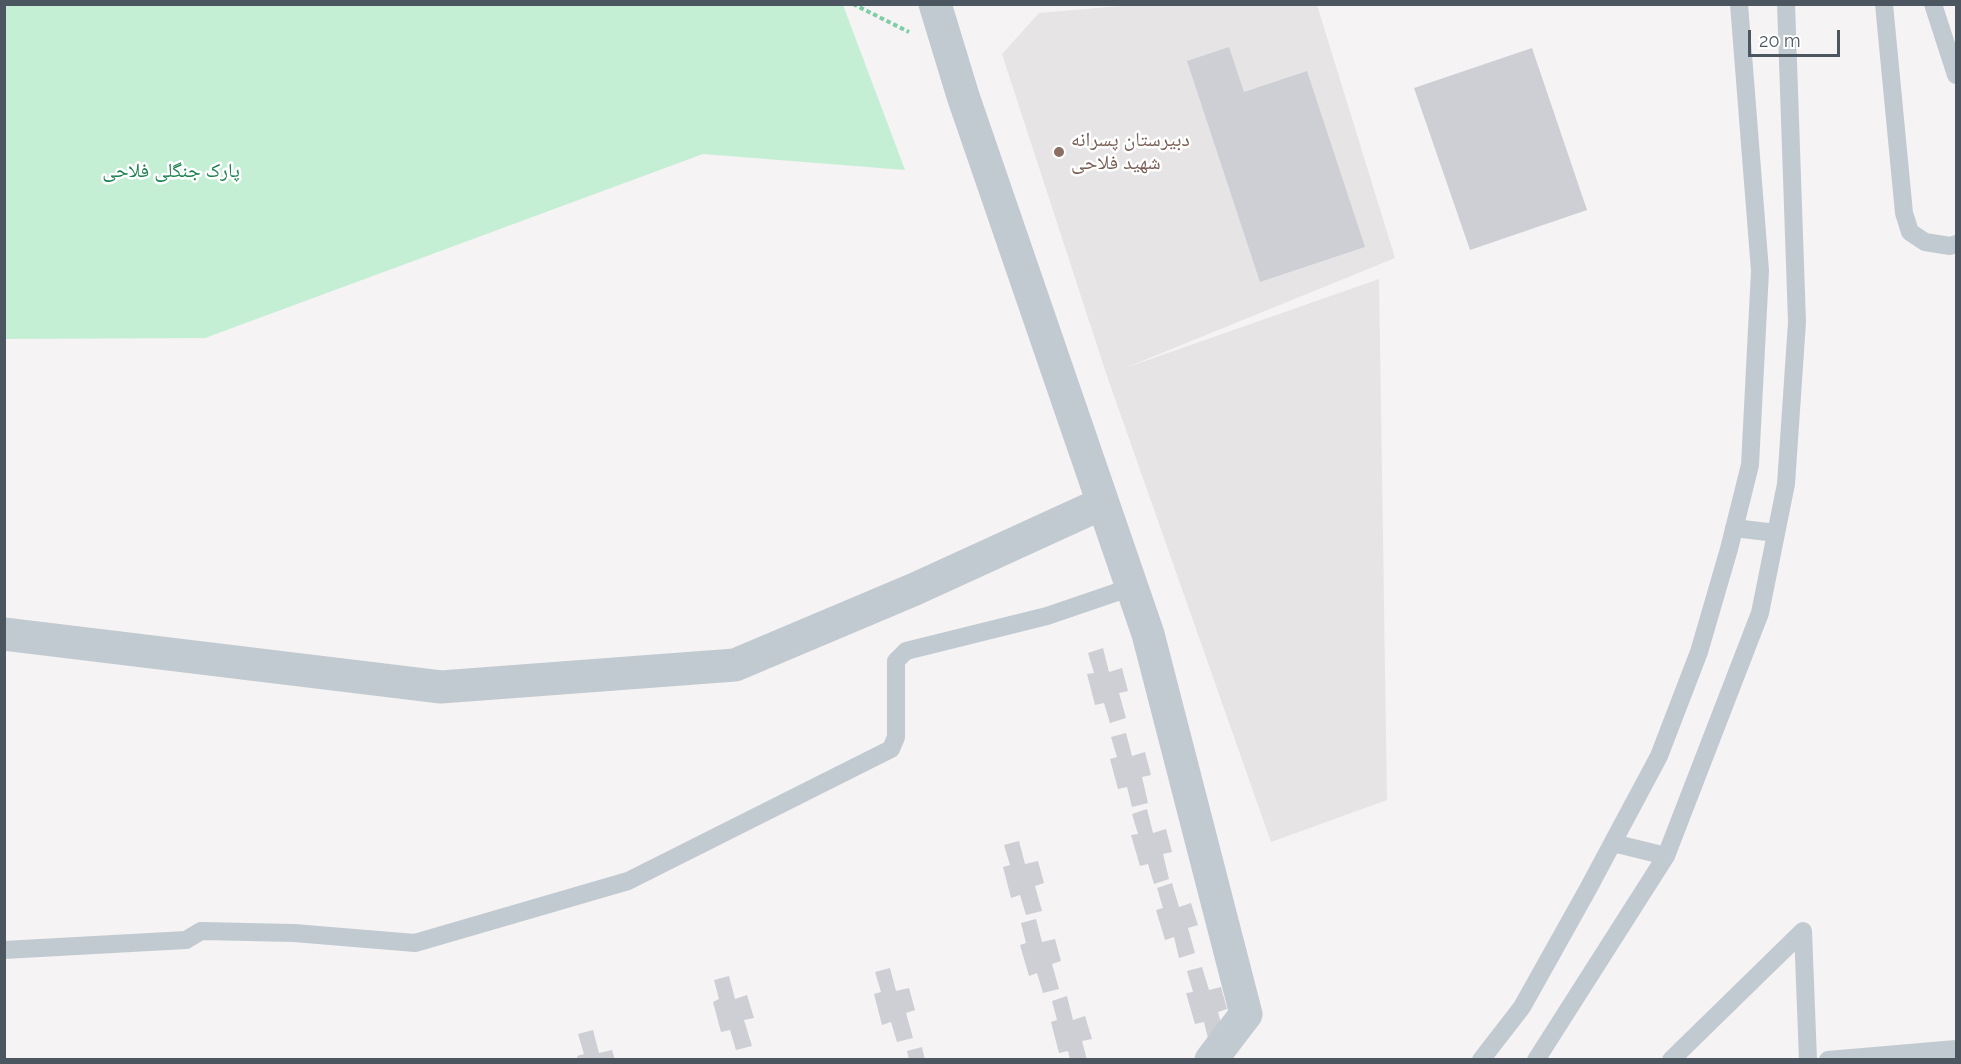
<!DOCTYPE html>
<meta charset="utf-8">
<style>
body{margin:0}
#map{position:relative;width:1961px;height:1064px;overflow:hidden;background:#f5f3f3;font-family:Raleway,sans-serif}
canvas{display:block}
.frame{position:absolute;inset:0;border:6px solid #4b5660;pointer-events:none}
.scale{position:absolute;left:1748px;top:30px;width:92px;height:27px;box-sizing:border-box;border:3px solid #4b5660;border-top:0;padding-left:8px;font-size:18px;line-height:21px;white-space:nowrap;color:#4b5660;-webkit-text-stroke:4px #fff;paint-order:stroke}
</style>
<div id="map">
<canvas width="1961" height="1064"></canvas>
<div class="frame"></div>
<div class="scale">20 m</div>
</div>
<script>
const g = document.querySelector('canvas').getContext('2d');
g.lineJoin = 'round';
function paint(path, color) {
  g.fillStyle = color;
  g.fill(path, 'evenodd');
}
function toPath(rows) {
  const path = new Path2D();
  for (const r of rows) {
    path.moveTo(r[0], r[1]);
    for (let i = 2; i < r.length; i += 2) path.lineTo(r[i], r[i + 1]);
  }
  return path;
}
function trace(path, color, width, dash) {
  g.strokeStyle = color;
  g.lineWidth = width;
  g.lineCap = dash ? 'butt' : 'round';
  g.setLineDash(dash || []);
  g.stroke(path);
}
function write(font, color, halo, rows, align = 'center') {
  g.font = font + ' Raleway,"Noto Naskh Arabic",sans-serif';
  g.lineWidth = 5;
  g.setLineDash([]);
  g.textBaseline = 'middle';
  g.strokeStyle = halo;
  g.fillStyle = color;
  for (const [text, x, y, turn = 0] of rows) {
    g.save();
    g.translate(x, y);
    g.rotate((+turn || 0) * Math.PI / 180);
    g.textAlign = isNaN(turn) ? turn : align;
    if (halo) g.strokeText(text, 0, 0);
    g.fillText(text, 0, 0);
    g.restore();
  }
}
const education = toPath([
 [1143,4,1317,5,1395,258,1125,368,1379,279,1387,800,1271,842,1107,376,1002,54,1039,13]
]);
const green = toPath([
 [4,5,843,5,905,170,703,154,205,338,5,339]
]);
const building = toPath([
 [1229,47,1244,92,1307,71,1365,247,1260,282,1187,61],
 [1532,48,1587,210,1470,250,1414,88],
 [1103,648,1109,672,1122,668,1128,691,1119,693,1126,718,1110,723,1104,703,1095,705,1087,674,1094,673,1088,653],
 [1126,733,1132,756,1145,752,1151,775,1142,777,1148,803,1132,807,1127,787,1118,789,1110,759,1117,757,1111,737],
 [1147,809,1153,833,1166,829,1172,852,1163,854,1169,879,1154,884,1148,864,1140,866,1131,835,1138,834,1132,814],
 [1019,841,1025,864,1038,861,1044,883,1035,886,1042,911,1026,915,1020,895,1011,898,1003,867,1010,865,1004,845],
 [1172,883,1179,907,1191,903,1198,925,1188,928,1195,953,1179,958,1174,937,1165,940,1156,910,1163,908,1157,888],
 [1036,919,1042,942,1055,939,1061,961,1052,964,1059,989,1043,993,1037,973,1029,976,1020,945,1026,943,1021,923],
 [1202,967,1209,990,1221,987,1227,1009,1218,1012,1225,1037,1209,1042,1204,1022,1195,1024,1186,993,1193,992,1187,971],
 [890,968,896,991,909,988,915,1010,906,1013,913,1038,897,1042,891,1022,882,1025,874,994,881,992,875,972],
 [729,976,735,999,747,995,754,1018,744,1020,752,1046,736,1050,730,1030,721,1032,713,1002,719,999,714,980],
 [1067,996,1073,1020,1085,1016,1092,1039,1082,1041,1087,1060,1070,1060,1068,1051,1059,1053,1051,1022,1057,1020,1052,1001],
 [593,1030,599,1053,612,1050,615,1060,578,1060,577,1056,584,1054,578,1034],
 [922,1047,925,1060,909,1060,907,1051]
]);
const path = toPath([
 [853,4,909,32]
]);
const service = toPath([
 [1884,4,1904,213,1910,232,1925,242,1950,246,1956,244],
 [1933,4,1956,75],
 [1734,528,1776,533],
 [1613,843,1666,856],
 [4,950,186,940,201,931,294,933,415,943,628,881,891,749,896,737,896,661,906,651,1047,616,1132,587],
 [1481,1060,1522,1007,1588,889,1659,756,1699,652,1729,549,1750,465,1760,271,1739,4],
 [1536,1060,1666,856,1760,613,1786,484,1797,322,1786,4],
 [1671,1060,1803,931,1808,1060],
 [1828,1060,1956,1049]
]);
const minor = toPath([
 [935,4,963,96,1148,634,1246,1014,1211,1060],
 [4,634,441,687,735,665,915,589,1103,503]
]);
const markers = [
 [1059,152,6,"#8d6e63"]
];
const educationNames = [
 ["دبیرستان پسرانه",1071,140],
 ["شهید فلاحی",1071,163]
];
const parkNames = [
 ["پارک جنگلی فلاحی",171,171]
];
paint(education, '#e6e4e5');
paint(green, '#c5efd5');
paint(building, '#cdcfd5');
trace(path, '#7dcda6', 4, [4.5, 3]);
trace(service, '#c2cad1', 18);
trace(minor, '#c2cad1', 33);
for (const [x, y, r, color] of markers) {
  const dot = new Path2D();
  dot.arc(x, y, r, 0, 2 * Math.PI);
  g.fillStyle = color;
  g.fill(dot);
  trace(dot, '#fff', 2);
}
write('20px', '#785e54', '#fff', educationNames, 'left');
write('20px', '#1b824f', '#fff', parkNames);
</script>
